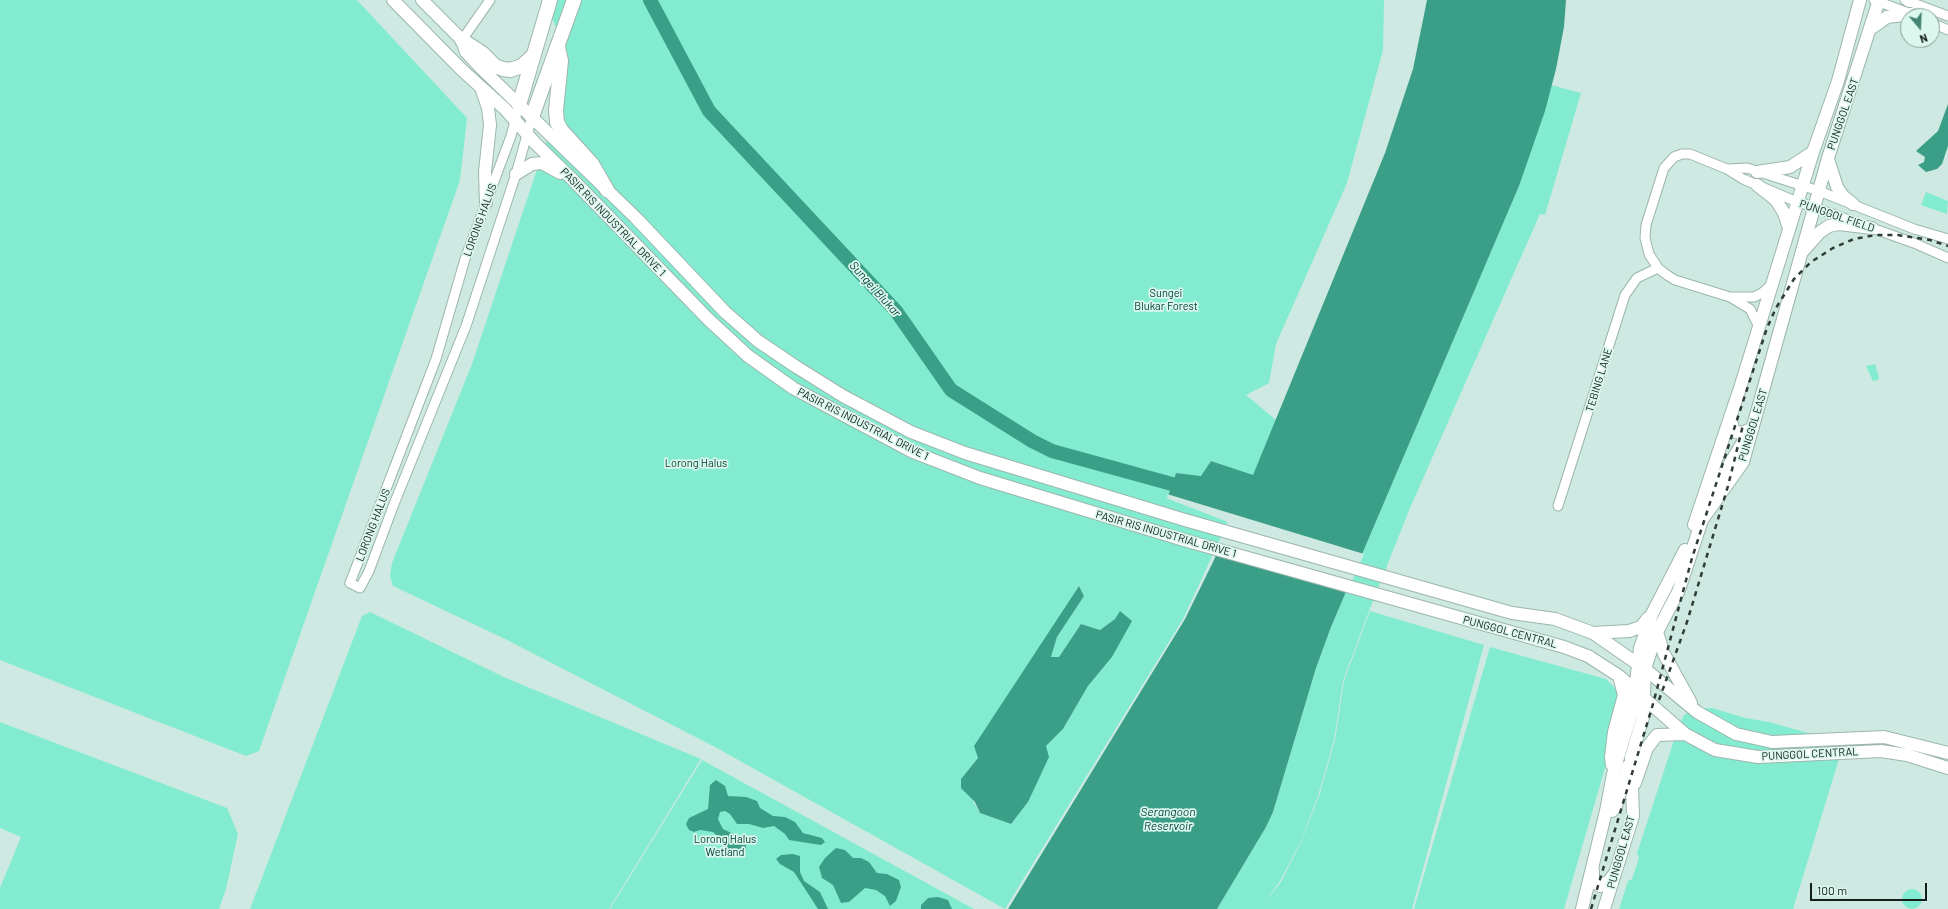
<!DOCTYPE html>
<style>
body{margin:0}
#map{position:relative;width:1948px;height:909px;overflow:hidden;background:#cee9e1;font-family:Barlow,sans-serif}
canvas{display:block}
.north{position:absolute;left:1900px;top:8px;width:40px;height:40px;box-sizing:border-box;background:#dbf7ee;border:1px solid #8ba09a;border-radius:50%;rotate:161deg;font-size:11px;font-weight:700;line-height:16px;text-align:center;color:#141e1b}
.north::after{content:'';display:block;margin:auto;width:14px;height:18px;background:#438473;clip-path:polygon(50% 0,100% 100%,50% 72%,0 100%)}
.scale{position:absolute;left:1810px;top:883px;width:117px;height:18px;box-sizing:border-box;border:2px solid #141e1b;border-top:0;padding-left:5px;font-size:12px;line-height:14px;white-space:nowrap;color:#141e1b;-webkit-text-stroke:3px #dbf7ee;paint-order:stroke}
</style>
<div id="map">
<canvas width="1948" height="909"></canvas>
<div class="north">N</div>
<div class="scale">100 m</div>
</div>
<script>
const g = document.querySelector('canvas').getContext('2d');
g.lineJoin = 'round';
function paint(path, color) {
  g.fillStyle = color;
  g.fill(path, 'evenodd');
}
function toPath(rows) {
  const path = new Path2D();
  for (const r of rows) {
    if (r.length === 3) {
      path.moveTo(r[0] + r[2], r[1]);
      path.arc(r[0], r[1], r[2], 0, 2 * Math.PI);
      continue;
    }
    path.moveTo(r[0], r[1]);
    for (let i = 2; i < r.length; i += 2) path.lineTo(r[i], r[i + 1]);
  }
  return path;
}
function trace(path, color, width, dash) {
  g.strokeStyle = color;
  g.lineWidth = width;
  g.lineCap = dash ? 'butt' : 'round';
  g.setLineDash(dash || []);
  g.stroke(path);
}
function write(font, color, halo, rows, align = 'center') {
  g.font = font + ' Barlow,sans-serif';
  g.lineWidth = 3.5;
  g.setLineDash([]);
  g.textBaseline = 'middle';
  g.strokeStyle = halo;
  g.fillStyle = color;
  for (const [text, x, y, turn = 0] of rows) {
    g.save();
    g.translate(x, y);
    g.rotate((+turn || 0) * Math.PI / 180);
    g.textAlign = isNaN(turn) ? turn : align;
    if (halo) g.strokeText(text, 0, 0);
    g.fillText(text, 0, 0);
    g.restore();
  }
}
const green = toPath([
 [0,0,357,0,467,118,460,180,259,751,246,756,0,660],
 [545,0,1384,0,1383,50,1347,183,1276,344,1269,383,1246,395,1276,420,1253,476,1212,461,1201,476,1176,473,1168,496,1166,498,1228,522,1183,619,1005,909,715,747,505,639,393,586,390,576,392,563,472,364,561,98,567,55],
 [1079,586,1084,596,1057,637,1051,657,1059,657,1081,624,1100,630,1115,619,1112,657,1088,686,1063,729,1046,746,1028,802,1011,824,980,813,961,779,978,758],
 [1551,85,1581,93,1545,215,1540,214,1410,508,1369,611,1343,681,1334,740,1318,796,1302,839,1280,881,1265,902,1281,882,1302,840,1319,796,1335,740,1344,681,1370,611,1484,645,1412,909,1217,909,1266,827,1273,812,1316,668,1331,627,1519,186],
 [1926,192,1948,201,1947,214,1921,205],
 [1875,364,1879,377,1878,380,1873,381,1866,366],
 [370,612,506,678,701,759,609,909,250,909,362,616],
 [1490,647,1606,679,1619,692,1623,706,1564,909,1414,909],
 [1697,708,1712,708,1745,718,1769,722,1844,743,1793,909,1619,909,1628,881,1632,879,1639,858,1637,853,1678,728,1684,715],
 [0,722,227,808,238,834,226,889,219,909,0,909,0,888,21,837,0,828],
 [702,760,974,909,610,909],
 [1912,899,10]
]);
const water = toPath([
 [1427,0,1566,0,1564,27,1556,69,1545,111,1519,186,1331,627,1316,668,1273,812,1266,827,1217,909,1008,909,1185,619,1213,562,1231,521,1168,496,1176,473,1201,476,1211,461,1253,475,1385,153,1413,69],
 [1948,104,1948,146,1942,164,1937,169,1926,172,1918,165,1924,162,1925,157,1916,151,1938,131],
 [1079,586,1084,596,1057,637,1051,657,1059,657,1081,624,1100,630,1115,619,1120,611,1132,621,1112,657,1088,686,1063,729,1046,746,1049,757,1028,802,1011,824,980,813,975,802,961,788,961,779,978,758,974,746],
 [716,780,725,786,728,796,746,797,757,801,760,808,773,816,785,817,795,822,803,833,822,838,825,842,821,845,789,840,785,834,774,826,763,828,749,824,737,824,730,814,725,811,720,812,718,819,723,829,740,837,745,841,746,848,742,855,733,856,727,851,721,839,713,832,700,830,694,832,689,830,686,824,689,818,708,809,710,785],
 [836,848,845,850,853,858,861,858,869,862,877,873,887,874,899,880,901,887,896,901,890,906,885,896,876,890,865,888,849,902,841,903,833,885,822,878,819,867,825,858],
 [793,854,800,856,800,872,804,881,820,892,828,909,818,909,794,872,780,864,776,859,781,855],
 [938,897,948,900,952,909,921,909,921,905,928,898]
]);
const pier = toPath([
 [1167,494,1364,554,1348,590,1215,552,1228,522,1168,497]
]);
const river = toPath([
 [650,0,709,111,896,311,951,390,1032,441,1052,451,1172,484]
]);
const minor = toPath([
 [1874,0,1911,14],
 [1905,0,1948,16],
 [1932,23,1948,30],
 [462,40,490,0],
 [519,105,511,136,465,259,436,359,350,583,360,588,369,571,394,504,466,326,516,174,532,117],
 [1728,169,1747,168,1819,191,1914,229,1948,239],
 [1732,297,1754,297,1762,293,1772,284],
 [1759,327,1750,309,1730,297,1675,280,1667,275,1658,268,1649,254,1645,238,1646,225,1664,168,1674,157,1682,154,1690,154,1727,169,1743,179,1790,199,1914,243,1948,258],
 [1558,506,1625,295,1637,278,1658,268]
]);
const major = toPath([
 [393,0,462,70,505,109,535,143,570,177,709,320,748,356,793,388,913,452,980,478,1184,540,1564,647,1588,656,1619,676,1685,734,1715,750,1758,757,1881,751,1907,755,1948,768],
 [422,0,462,40,466,52,480,67,636,218,725,312,758,341,795,366,843,396,911,432,965,453,1185,520,1512,613,1555,619,1593,633,1645,669,1697,712,1736,734,1772,742,1884,737,1948,753],
 [1908,0,1909,1],
 [1870,29,1887,17,1912,14],
 [482,90,488,108,490,125,485,172,486,203],
 [1828,159,1837,187,1843,196,1853,204],
 [1757,172,1790,167,1813,152],
 [516,174,532,164,542,163,560,173],
 [1757,185,1776,200,1784,213,1789,228],
 [1803,251,1820,232,1829,226,1839,224,1872,228],
 [1730,417,1733,429,1736,432,1741,433,1751,429],
 [1709,498,1746,437],
 [1694,525,1740,388,1813,152,1838,81,1860,0],
 [1657,632,1664,654,1691,703],
 [1593,633,1629,631,1641,627,1648,618],
 [1612,765,1611,757,1614,732,1624,695,1619,676],
 [1635,783,1647,748,1657,735,1685,734],
 [1606,811,1612,811,1616,806,1628,766],
 [1593,870,1593,881,1600,886,1609,881,1615,873],
 [1582,909,1606,811,1613,774,1633,708,1640,648,1652,614,1685,550],
 [1604,909,1633,816,1631,758,1643,717,1645,669,1657,632,1679,590,1702,520,1743,462,1828,158,1879,0]
]);
const highway = toPath([
 [462,40,482,53,495,66,503,69,510,70,522,66,534,55],
 [558,47,561,61,556,110,557,122,561,130,592,164,607,190],
 [519,105,550,0],
 [532,117,574,0]
]);
const rail = toPath([
 [1659,700,1687,622,1728,486,1743,425],
 [1591,909,1653,704,1692,558,1767,328,1776,308,1794,279,1811,262,1833,248,1854,239,1876,235,1898,235,1930,240,1948,246]
]);
const streetNames = [
 ["PUNGGOL EAST",1843,114,-71],
 ["PUNGGOL FIELD",1837,216,19],
 ["LORONG HALUS",480,220,-70],
 ["PASIR RIS INDUSTRIAL DRIVE 1",613,222,46],
 ["TEBING LANE",1599,380,-73],
 ["PASIR RIS INDUSTRIAL DRIVE 1",863,424,27],
 ["PUNGGOL EAST",1753,425,-73],
 ["LORONG HALUS",373,525,-69],
 ["PASIR RIS INDUSTRIAL DRIVE 1",1166,534,16],
 ["PUNGGOL CENTRAL",1510,632,15],
 ["PUNGGOL CENTRAL",1810,754,-3],
 ["PUNGGOL EAST",1621,852,-74]
];
const parkNames = [
 ["Sungei",1166,293],
 ["Blukar Forest",1166,306],
 ["Lorong Halus",696,463],
 ["Lorong Halus",725,839],
 ["Wetland",725,852]
];
const waterNames = [
 ["Sungei Blukar",875,289,48],
 ["Serangoon",1168,812],
 ["Reservoir",1168,826]
];
paint(green, '#83ecd0');
paint(water, '#3b9f88');
paint(pier, '#cee9e1');
trace(river, '#3b9f88', 14);
trace(minor, '#9cb6ae', 11);
trace(major, '#9cb6ae', 14);
trace(highway, '#9cb6ae', 16);
trace(minor, '#fff', 9);
trace(major, '#fff', 12);
trace(highway, '#fff', 14);
trace(rail, '#2f3c38', 2.5, [5, 5]);
write('11px', '#141e1b', '#dbf7ee', streetNames);
write('11px', '#034034', '#dbf7ee', parkNames);
write('italic 12px', '#074437', '#dbf7ee', waterNames);
</script>
